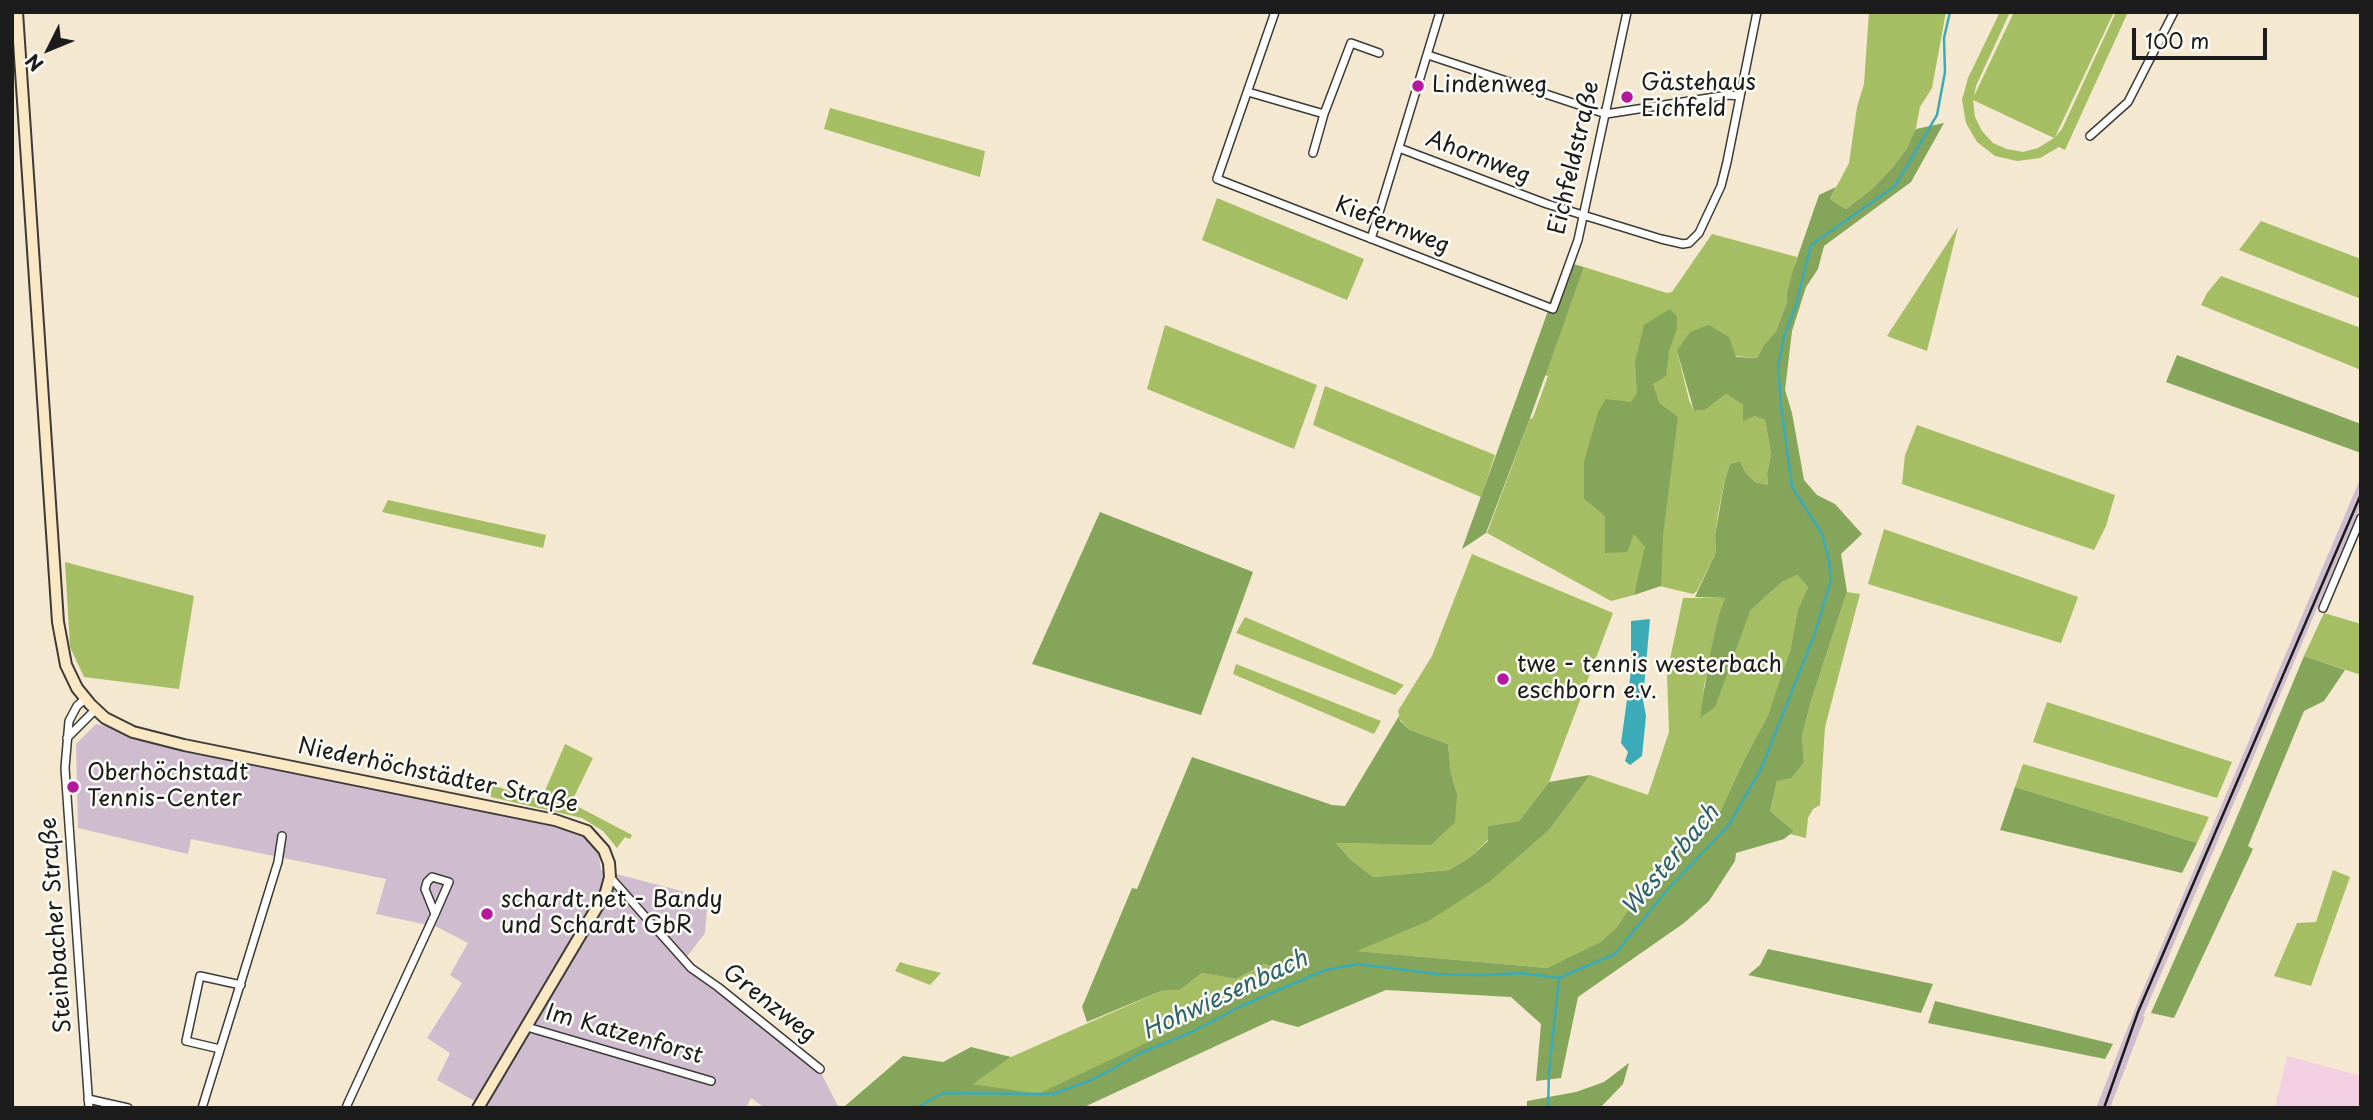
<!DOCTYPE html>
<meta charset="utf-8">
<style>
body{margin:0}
#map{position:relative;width:2373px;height:1120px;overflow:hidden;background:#f4e8d0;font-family:"Playpen Sans",sans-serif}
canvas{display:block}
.frame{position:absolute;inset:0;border:14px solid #1c1c1c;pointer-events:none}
.north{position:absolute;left:14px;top:14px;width:70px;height:70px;-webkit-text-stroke:5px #fdfcf7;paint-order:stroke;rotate:227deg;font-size:19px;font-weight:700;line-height:28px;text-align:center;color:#1c1c1c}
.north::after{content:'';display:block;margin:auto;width:24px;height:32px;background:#1c1c1c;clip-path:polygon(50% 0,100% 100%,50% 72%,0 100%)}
.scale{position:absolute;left:2132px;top:28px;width:135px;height:32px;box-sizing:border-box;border:4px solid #1c1c1c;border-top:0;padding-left:9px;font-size:21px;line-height:24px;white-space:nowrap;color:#1c1c1c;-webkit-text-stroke:5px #fdfcf7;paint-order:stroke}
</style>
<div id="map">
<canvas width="2373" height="1120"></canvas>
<div class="frame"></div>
<div class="north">N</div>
<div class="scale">100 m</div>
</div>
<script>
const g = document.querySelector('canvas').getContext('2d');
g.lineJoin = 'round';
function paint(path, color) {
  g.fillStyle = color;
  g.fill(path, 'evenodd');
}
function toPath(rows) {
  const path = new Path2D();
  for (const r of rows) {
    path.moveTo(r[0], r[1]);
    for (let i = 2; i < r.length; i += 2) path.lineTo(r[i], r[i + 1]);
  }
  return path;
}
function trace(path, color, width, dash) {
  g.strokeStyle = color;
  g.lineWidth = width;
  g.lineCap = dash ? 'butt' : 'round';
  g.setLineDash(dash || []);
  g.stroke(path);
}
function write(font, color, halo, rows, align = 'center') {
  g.font = font + ' "Playpen Sans",sans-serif';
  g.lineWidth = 5;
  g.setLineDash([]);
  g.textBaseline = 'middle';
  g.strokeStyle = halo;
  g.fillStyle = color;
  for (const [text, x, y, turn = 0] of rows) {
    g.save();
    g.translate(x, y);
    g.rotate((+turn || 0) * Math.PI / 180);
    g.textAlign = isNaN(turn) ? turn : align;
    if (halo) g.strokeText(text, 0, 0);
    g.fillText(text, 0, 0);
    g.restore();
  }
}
const built = toPath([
 [2287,1056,2361,1076,2361,1108,2275,1108]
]);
const industrial = toPath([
 [2361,477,2361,505,2143,1016,2145,1017,2110,1108,2096,1108,2139,999],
 [96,724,581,832,598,849,601,870,708,898,705,933,686,958,815,1061,839,1108,765,1108,751,1098,746,1108,487,1108,437,1080,450,1053,427,1038,462,983,450,975,468,943,437,927,376,914,386,879,191,839,188,854,78,828,76,744]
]);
const green = toPath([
 [1869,12,1946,12,1932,88,1920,107,1915,133,1907,148,1893,167,1872,189,1846,209,1830,199,1849,163,1857,107,1864,84],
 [2000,12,2010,12,1976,86,1974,96,2014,12,2114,12,2055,137,2062,129,2116,12,2128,12,2065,150,2059,147,2040,158,2017,161,1995,156,1977,142,1966,123,1962,100,1968,78],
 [1973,100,2054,138,2038,148,2023,152,2007,149,1993,143,1982,131,1975,117],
 [830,108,985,151,980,177,824,129],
 [1217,198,1364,259,1347,300,1202,240],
 [2261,221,2361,259,2361,299,2239,250],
 [1958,227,1927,351,1887,336],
 [1712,234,1797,257,1787,292,1787,302,1776,331,1763,346,1757,358,1677,351,1689,400,1694,411,1705,410,1726,394,1743,405,1754,416,1765,420,1771,454,1767,474,1768,485,1755,482,1746,473,1740,461,1730,464,1725,479,1718,514,1715,535,1716,552,1697,591,1693,594,1638,581,1634,595,1611,601,1487,533,1530,418,1532,419,1535,412,1548,376,1544,375,1584,267,1667,293,1672,292],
 [2221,276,2361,328,2361,370,2201,305,2207,293],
 [1165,325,1317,385,1294,449,1147,389],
 [1325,386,1495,455,1481,497,1313,425],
 [1917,425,2115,495,2106,526,2094,550,1902,484,1905,455],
 [388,500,546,535,543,548,382,512],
 [1884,529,2078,597,2061,643,1868,584],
 [1472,554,1613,613,1549,782,1519,821,1488,826,1488,840,1469,858,1449,870,1373,877,1350,859,1336,843,1399,844,1457,794,1451,773,1448,744,1410,730,1400,720,1398,711,1432,656],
 [65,562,194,596,179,689,84,677,70,647],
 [1797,575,1808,587,1798,609,1790,651,1781,680,1768,715,1744,760,1721,810,1701,822,1647,882,1616,928,1601,943,1547,968,1356,951,1427,922,1520,854,1550,829,1590,775,1648,795,1669,732,1667,673,1683,598,1725,598,1719,614,1703,691,1750,611,1782,582],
 [1847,592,1860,594,1825,727,1820,805,1813,809,1808,818,1806,838,1790,834,1794,831,1770,811,1777,781,1804,762,1802,736,1811,701],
 [2324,613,2361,624,2361,675,2304,656],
 [1245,617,1404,685,1395,695,1236,633],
 [1236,664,1381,721,1374,734,1233,674],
 [2047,702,2232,762,2217,798,2033,742],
 [565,744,593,758,571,803,632,835,630,839,625,837,617,848,603,831,582,818,491,797,491,785,541,800],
 [2023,764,2209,817,2197,843,2015,787],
 [2333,870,2350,877,2311,986,2274,976,2297,923,2316,922],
 [900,962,906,964,941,973,930,985,895,971],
 [1264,964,1288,968,1173,1030,1038,1095,972,1084,1011,1057,1161,991,1180,990,1202,973,1236,979]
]);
const forest = toPath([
 [1944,123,1911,182,1824,246,1818,269,1806,287,1792,331,1785,390,1792,413,1804,480,1817,495,1835,504,1862,534,1841,554,1847,592,1811,701,1802,736,1804,762,1791,778,1777,781,1770,811,1794,831,1784,839,1736,853,1735,861,1709,901,1684,923,1578,997,1561,1078,1536,1081,1541,1024,1511,997,1386,990,1298,1027,1272,1020,1082,1108,846,1108,845,1106,903,1056,943,1062,971,1047,1011,1057,973,1084,1038,1094,1173,1030,1287,969,1264,964,1236,979,1202,973,1180,990,1161,991,1087,1022,1082,1007,1132,888,1137,889,1192,757,1332,805,1345,806,1399,716,1400,721,1410,730,1448,744,1451,773,1457,794,1455,822,1431,845,1336,843,1350,859,1373,877,1449,870,1469,858,1488,841,1488,826,1519,821,1549,782,1590,775,1550,829,1489,882,1427,922,1357,951,1547,968,1601,942,1616,928,1647,882,1701,822,1721,810,1744,760,1768,715,1790,651,1798,609,1808,587,1797,575,1782,582,1750,611,1715,707,1700,718,1709,659,1719,614,1725,598,1695,597,1716,552,1715,535,1725,479,1730,464,1740,461,1746,473,1755,482,1768,485,1767,474,1771,454,1765,420,1754,416,1743,421,1743,405,1726,394,1705,410,1694,411,1677,351,1690,332,1709,325,1729,337,1736,357,1757,358,1763,346,1776,331,1787,302,1787,292,1793,270,1819,195,1836,187,1830,199,1846,209,1872,189,1893,167,1907,148,1916,129],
 [1566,262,1584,267,1530,418,1486,533,1462,549,1548,311,1549,303],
 [1670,309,1677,317,1677,328,1669,351,1666,376,1653,384,1659,403,1678,417,1663,535,1661,586,1634,595,1645,547,1634,534,1627,552,1605,553,1605,516,1584,499,1584,462,1598,412,1606,399,1631,402,1637,393,1635,362,1644,325],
 [2177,355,2361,424,2361,453,2166,382],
 [1100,512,1253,572,1201,715,1032,664],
 [2304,656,2345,670,2324,701,2304,711,2248,846,2253,849,2174,1018,2151,1013,2229,836],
 [2015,787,2197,843,2182,873,2000,830],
 [1768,949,1933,984,1921,1013,1748,975,1760,965],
 [1935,1001,2113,1044,2105,1059,1928,1023],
 [1629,1063,1623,1084,1600,1108,1527,1108,1527,1101,1576,1092,1604,1082]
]);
const water = toPath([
 [1650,619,1643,700,1646,716,1642,756,1630,765,1625,761,1628,752,1621,743,1631,671,1631,621]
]);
const stream = toPath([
 [916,1108,943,1093,1053,1094,1094,1079,1141,1053,1194,1031,1239,1007,1325,970,1358,964,1438,974,1483,975,1521,973,1559,978],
 [1548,1108,1549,1072,1559,978,1615,954,1668,889,1728,826,1761,769,1815,633,1831,580,1829,561,1822,534,1792,487,1781,406,1778,367,1784,336,1796,305,1811,245,1895,186,1937,115,1945,72,1944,38,1950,12]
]);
const street = toPath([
 [1275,12,1217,179,1553,309,1578,240,1627,12],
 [1428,55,1606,114,1728,95,1740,96],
 [1248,92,1324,114],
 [2090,136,2128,102,2174,12],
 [1399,148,1547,204,1661,239,1683,244,1689,243,1699,233,1721,186,1727,162,1757,12],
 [1313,153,1324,114,1351,43,1379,53],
 [1371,239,1440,12],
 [2323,608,2361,518],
 [85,699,77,706,69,721,65,768,89,1108],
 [67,738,95,710],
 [610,877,691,968,718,987,820,1069],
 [527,1027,711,1081],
 [220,1049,186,1041,200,976,241,985],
 [88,1099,128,1108],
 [202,1108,278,862,282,836],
 [346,1108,348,1103,435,914,449,882,432,877,427,882,425,889,435,914]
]);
const secondary = toPath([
 [17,12,58,622,66,665,77,688,90,704,105,718,133,732,184,745,555,820,587,831,604,850,609,863,610,877,606,892,478,1108]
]);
const rail = toPath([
 [2104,1108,2138,1012,2361,494]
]);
const markers = [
 [1418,86,7,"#b5179e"],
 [1627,97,7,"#b5179e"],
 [1503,679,7,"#b5179e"],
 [73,787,7,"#b5179e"],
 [487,914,7,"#b5179e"]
];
const poiNames = [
 ["Gästehaus",1641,84],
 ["Eichfeld",1641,110],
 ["Lindenweg",1432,86],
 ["twe - tennis westerbach",1517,666],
 ["eschborn e.v.",1517,692],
 ["Oberhöchstadt",87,774],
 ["Tennis-Center",87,800],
 ["schardt.net - Bandy",501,901],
 ["und Schardt GbR",501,927]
];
const streetNames = [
 ["Ahornweg",1478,158,21],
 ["Eichfeldstraße",1575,158,-77],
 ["Kiefernweg",1392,226,21],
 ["Niederhöchstädter Straße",438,776,12],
 ["Steinbacher Straße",57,925,-94],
 ["Grenzweg",769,1004,38],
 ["Im Katzenforst",624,1035,16]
];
const waterNames = [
 ["Westerbach",1671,861,-50],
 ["Hohwiesenbach",1225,996,-25]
];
paint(built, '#f2cfe1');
paint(industrial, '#cfbdcf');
paint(green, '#a5be64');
paint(forest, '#84a55a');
paint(water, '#3babb8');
trace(stream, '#3babb8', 2.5);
trace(street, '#3c3b37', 10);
trace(secondary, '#3c3b37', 14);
trace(street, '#fff', 7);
trace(secondary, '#fae7c3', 10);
trace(rail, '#1c1c1c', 2.5);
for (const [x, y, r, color] of markers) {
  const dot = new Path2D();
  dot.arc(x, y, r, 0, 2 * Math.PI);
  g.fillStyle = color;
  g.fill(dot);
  trace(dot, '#fdfcf7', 2.5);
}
write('23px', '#1c1c1c', '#fdfcf7', poiNames, 'left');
write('23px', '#1c1c1c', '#fdfcf7', streetNames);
write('italic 24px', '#2c646a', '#fdfcf7', waterNames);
</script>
